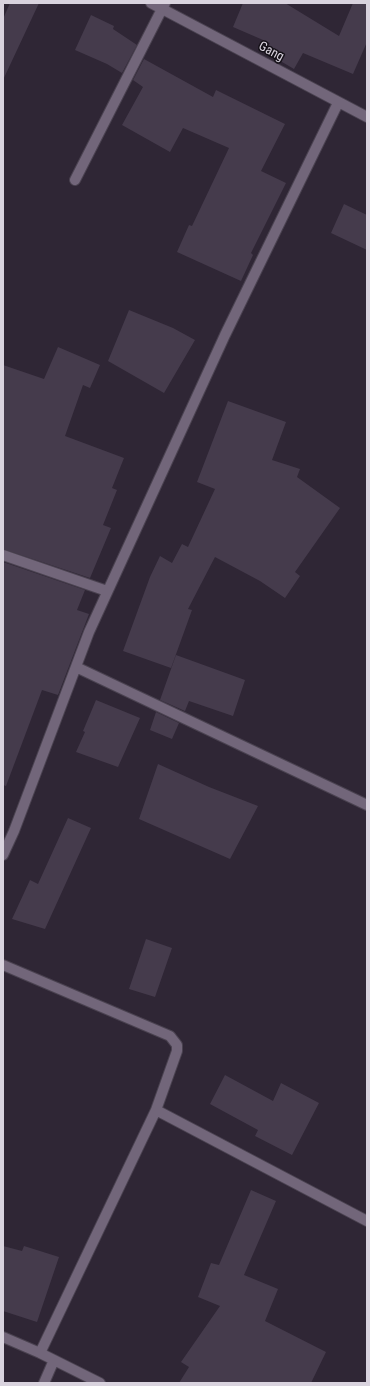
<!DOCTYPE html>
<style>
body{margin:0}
#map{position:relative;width:370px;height:1386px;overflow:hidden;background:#2f2635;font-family:"Roboto Condensed",sans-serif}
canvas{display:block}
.frame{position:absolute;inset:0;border:4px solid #d9d3de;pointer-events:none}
</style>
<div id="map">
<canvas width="370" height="1386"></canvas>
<div class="frame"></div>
</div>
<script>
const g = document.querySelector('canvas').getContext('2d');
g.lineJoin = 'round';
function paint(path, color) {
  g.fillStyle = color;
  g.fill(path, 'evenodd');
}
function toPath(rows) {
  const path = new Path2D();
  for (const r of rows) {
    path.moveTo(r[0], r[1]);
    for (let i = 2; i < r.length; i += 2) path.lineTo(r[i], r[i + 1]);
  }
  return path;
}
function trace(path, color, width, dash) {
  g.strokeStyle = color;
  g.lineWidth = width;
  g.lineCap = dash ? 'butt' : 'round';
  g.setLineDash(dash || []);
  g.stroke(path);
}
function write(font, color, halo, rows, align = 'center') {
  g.font = font + ' "Roboto Condensed",sans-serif';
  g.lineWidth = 3;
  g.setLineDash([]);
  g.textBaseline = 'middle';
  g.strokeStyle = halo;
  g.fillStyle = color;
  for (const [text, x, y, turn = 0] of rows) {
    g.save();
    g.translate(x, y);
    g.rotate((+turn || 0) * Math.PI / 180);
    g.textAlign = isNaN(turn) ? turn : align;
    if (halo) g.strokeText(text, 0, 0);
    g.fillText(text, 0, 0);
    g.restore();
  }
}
const building = toPath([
 [10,3,39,3,3,80,3,19],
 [243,3,285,3,339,36,353,3,367,3,367,42,353,74,303,53,294,69,265,52,270,43,233,27],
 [91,15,114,26,113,29,137,45,122,73,107,64,75,50],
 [144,59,213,97,216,90,285,124,261,171,286,183,251,253,253,255,241,281,177,252,189,225,192,226,229,148,183,128,170,152,122,125,143,87,133,80],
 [344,204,367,215,367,250,331,233],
 [129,310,173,328,195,340,164,393,108,361],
 [58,347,100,365,90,388,83,385,65,436,124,458,112,488,117,490,103,525,111,528,90,578,3,549,3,365,44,379],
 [228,401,286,422,272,460,300,469,297,477,340,508,295,572,300,576,285,598,260,581,215,557,188,609,192,610,171,668,123,651,150,577,160,556,172,563,182,544,188,547,215,489,197,482],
 [3,562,85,590,77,610,89,614,58,695,42,690,6,786,3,785],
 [176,655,245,680,233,716,189,701,185,711,160,700],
 [96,700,140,718,118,767,76,752,85,732,83,731],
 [156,712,179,723,172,739,150,730],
 [158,764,209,787,258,806,230,859,139,819],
 [68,818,91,828,45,929,12,919,30,880,38,884],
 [146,939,172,948,155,997,129,989],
 [225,1075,273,1101,281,1083,319,1103,292,1155,255,1136,258,1130,210,1104],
 [251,1190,276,1201,244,1275,278,1289,265,1321,326,1352,311,1383,179,1383,189,1367,181,1362,220,1306,198,1297,211,1263,219,1265],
 [3,1246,22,1251,24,1246,59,1257,37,1322,3,1311]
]);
const minor = toPath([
 [151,3,367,117],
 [75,180,165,3],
 [3,555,107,591],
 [76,667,367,805],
 [3,855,14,831,89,632,225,335,338,103],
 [3,965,170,1036,177,1045,177,1051,156,1110,40,1353],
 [156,1110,367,1221],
 [3,1337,40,1353,100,1383],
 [44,1383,54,1360]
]);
const streetNames = [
 ["Gang",271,52,28]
];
paint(building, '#453b4c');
trace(minor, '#4a4250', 12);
trace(minor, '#72667a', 10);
write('13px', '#d9d3de', '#151118', streetNames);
</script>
